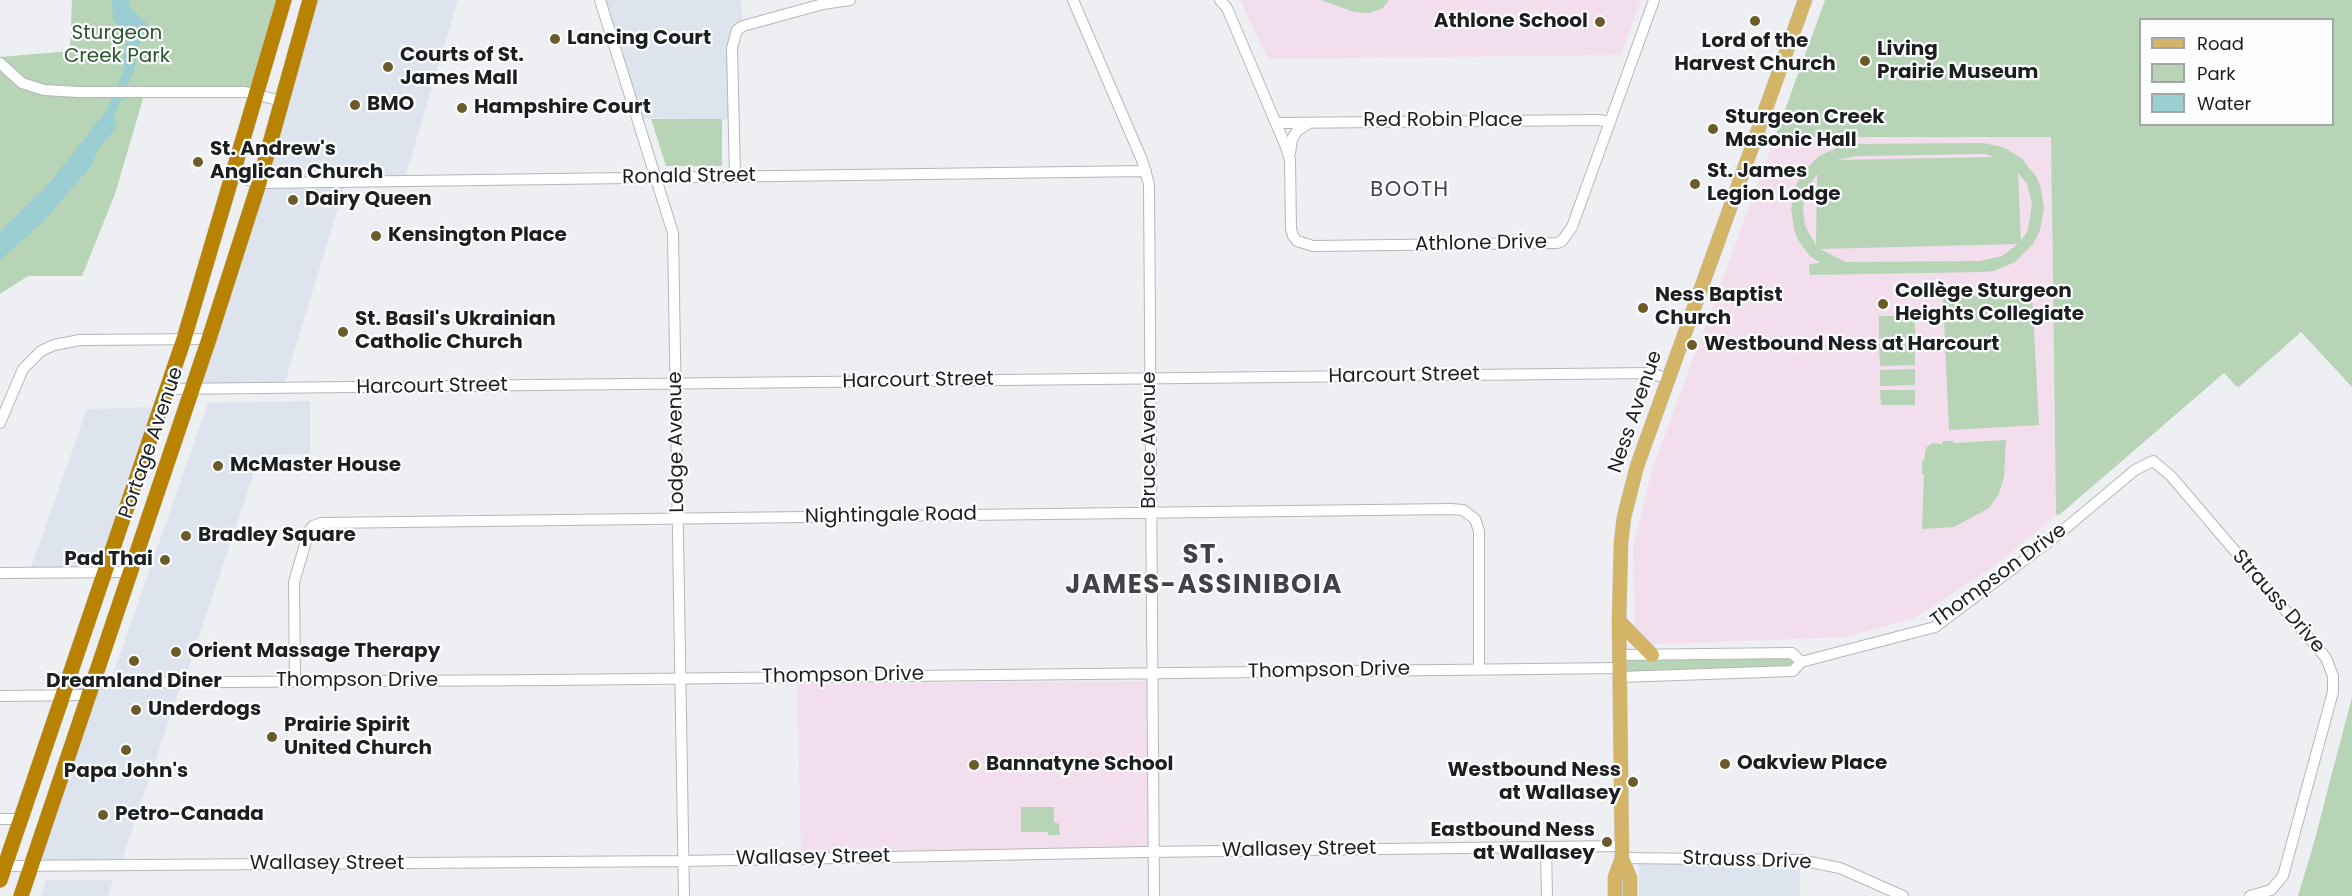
<!DOCTYPE html>
<meta charset="utf-8">
<style>
body{margin:0}
#map{position:relative;width:2352px;height:896px;overflow:hidden;background:#edeff3;font-family:Poppins,sans-serif}
canvas{display:block}
.legend{position:absolute;left:2139px;top:18px;width:195px;height:108px;box-sizing:border-box;background:#fbfdff;border:2px solid #a2a4a5;margin:0;padding:8px 10px;list-style:none;font-size:18px;color:#1d1e1f}
.legend li{display:flex;align-items:center;gap:12px;height:30px}
.legend b{width:30px;border:2px solid #a2a4a5}
</style>
<div id="map">
<canvas width="2352" height="896"></canvas>
<ul class="legend">
<li><b style="height:8px;background:#d4b568"></b>Road</li>
<li><b style="height:16px;background:#b8d4b6"></b>Park</li>
<li><b style="height:16px;background:#9aced2"></b>Water</li>
</ul>
</div>
<script>
const g = document.querySelector('canvas').getContext('2d');
g.lineJoin = 'round';
function paint(path, color) {
  g.fillStyle = color;
  g.fill(path, 'evenodd');
}
function toPath(rows) {
  const path = new Path2D();
  for (const r of rows) {
    path.moveTo(r[0], r[1]);
    for (let i = 2; i < r.length; i += 2) path.lineTo(r[i], r[i + 1]);
  }
  return path;
}
function trace(path, color, width, dash) {
  g.strokeStyle = color;
  g.lineWidth = width;
  g.lineCap = dash ? 'butt' : 'round';
  g.setLineDash(dash || []);
  g.stroke(path);
}
function write(font, color, halo, rows, align = 'center') {
  g.font = font + ' Poppins,sans-serif';
  g.lineWidth = 4.5;
  g.setLineDash([]);
  g.textBaseline = 'middle';
  g.strokeStyle = halo;
  g.fillStyle = color;
  for (const [text, x, y, turn = 0] of rows) {
    g.save();
    g.translate(x, y);
    g.rotate((+turn || 0) * Math.PI / 180);
    g.textAlign = isNaN(turn) ? turn : align;
    if (halo) g.strokeText(text, 0, 0);
    g.fillText(text, 0, 0);
    g.restore();
  }
}
const built = toPath([
 [310,0,458,0,404,181,346,182,283,388,192,389],
 [600,0,741,0,743,26,737,40,736,120,637,118],
 [310,401,310,454,260,455,186,675,113,674,208,403],
 [161,407,105,572,29,573,87,409],
 [92,683,181,684,124,854,122,865,31,866],
 [1639,858,1800,860,1800,896,1639,896],
 [46,880,113,880,108,896,41,896]
]);
const education = toPath([
 [1240,0,1641,0,1621,55,1268,59],
 [2051,133,2056,515,1993,567,1915,618,1846,637,1635,645,1633,547,1652,470,1775,137],
 [1147,681,1150,847,801,853,797,684]
]);
const green = toPath([
 [72,0,284,0,257,95,145,92,115,194,82,276,28,276,0,294,0,57,70,51],
 [1321,0,1389,0,1383,8,1369,13,1354,12],
 [1825,0,2352,0,2352,387,2301,332,2239,387,2236,386,2224,373,2058,516,2058,514,2056,515,2051,137,1775,137],
 [2140,20,2332,20,2332,124,2140,124],
 [651,119,722,119,722,166,666,166],
 [1983,143,2003,147,2021,158,2036,176,2041,188,2044,208,2040,230,2033,244,2015,262,1994,271,1983,272,1810,275,1809,264,1820,263,1809,255,1798,240,1794,229,1791,208,1797,183,1804,171,1819,156,1841,146,1852,144],
 [1984,154,1995,157,1836,160,1858,156],
 [2018,173,2027,184,2032,204,2028,230,2021,241],
 [1817,174,1816,245,1805,226,1803,208,1806,190],
 [2018,244,2002,256,1980,261,1846,262,1820,249],
 [2032,292,2039,425,1949,430,1943,298],
 [1879,316,1915,316,1915,339,1879,339],
 [1915,343,1915,365,1880,366,1879,344],
 [1915,369,1915,385,1880,386,1880,370],
 [1880,390,1915,390,1915,405,1881,405],
 [2006,440,2004,477,1999,494,1989,508,1954,527,1922,529,1924,475,1922,474,1922,461,1924,460,1926,448,1932,443,1942,444,1943,441,1953,441,1954,443],
 [1792,653,1801,662,1793,671,1620,677,1620,655],
 [2352,697,2352,896,2298,896,2313,846],
 [1021,807,1054,807,1054,822,1059,824,1060,835,1048,835,1048,832,1021,832]
]);
const water = toPath([
 [112,0,129,0,131,9,145,21,150,33,138,46,134,71,114,116,117,127,98,149,92,165,44,221,0,260,0,232,47,186,106,111,124,70,123,58,127,40,113,19]
]);
const minor = toPath([
 [600,0,673,233,684,896],
 [1073,0,1142,160,1149,184,1154,896],
 [1220,0,1227,8,1286,147,1290,160,1291,229,1293,236,1297,241,1313,246,1557,243,1562,241,1572,227,1654,0],
 [0,63,22,83,44,90,79,92,245,92,282,101],
 [1277,123,1598,120,1610,122],
 [1290,153,1292,139,1297,131,1309,123],
 [234,176,259,183,1146,171],
 [735,176,732,48,737,30,743,26,823,4,850,0],
 [167,389,1651,373,1668,379],
 [0,423,23,369,41,351,54,345,80,340,209,339],
 [0,573,130,572],
 [1620,655,1792,653,1801,662],
 [1620,677,1793,671,1801,662,1935,627,2055,537,2135,470,2153,461,2171,476,2326,658,2333,676,2333,692,2283,876,2271,890,2250,896],
 [295,681,294,582,309,531,313,526,321,523,1451,509,1463,510,1475,519,1479,531,1479,669],
 [67,683,551,680,1620,668],
 [0,696,88,695],
 [0,819,21,819],
 [1546,847,1547,896],
 [1622,858,1800,860,1840,868,1903,896],
 [5,866,684,861,1145,852,1622,846]
]);
const major = toPath([
 [1619,621,1652,655],
 [1622,858,1630,878,1630,896],
 [1615,896,1615,877,1622,858,1619,621,1621,543,1624,517,1637,466,1805,0]
]);
const highway = toPath([
 [0,880,184,339,284,0],
 [21,896,209,339,259,183,310,0]
]);
const markers = [
 [1755,21,6,"#6b5b29"],
 [1600,22,6,"#6b5b29"],
 [555,39,6,"#6b5b29"],
 [1865,61,6,"#6b5b29"],
 [388,67,6,"#6b5b29"],
 [355,105,6,"#6b5b29"],
 [462,108,6,"#6b5b29"],
 [1713,129,6,"#6b5b29"],
 [198,162,6,"#6b5b29"],
 [1695,184,6,"#6b5b29"],
 [293,200,6,"#6b5b29"],
 [376,236,6,"#6b5b29"],
 [1883,304,6,"#6b5b29"],
 [1643,308,6,"#6b5b29"],
 [343,332,6,"#6b5b29"],
 [1692,345,6,"#6b5b29"],
 [218,466,6,"#6b5b29"],
 [186,536,6,"#6b5b29"],
 [165,560,6,"#6b5b29"],
 [176,652,6,"#6b5b29"],
 [134,661,6,"#6b5b29"],
 [136,710,6,"#6b5b29"],
 [272,737,6,"#6b5b29"],
 [126,750,6,"#6b5b29"],
 [1725,764,6,"#6b5b29"],
 [974,765,6,"#6b5b29"],
 [1633,782,6,"#6b5b29"],
 [103,815,6,"#6b5b29"],
 [1607,842,6,"#6b5b29"]
];
const poiNames = [
 ["Athlone School",1588,22,"right"],
 ["Lancing Court",567,39],
 ["Lord of the",1755,42,"center"],
 ["Harvest Church",1755,65,"center"],
 ["Living",1877,50],
 ["Prairie Museum",1877,73],
 ["Courts of St.",400,56],
 ["James Mall",400,79],
 ["BMO",367,105],
 ["Hampshire Court",474,108],
 ["Sturgeon Creek",1725,118],
 ["Masonic Hall",1725,141],
 ["St. Andrew's",210,150],
 ["Anglican Church",210,173],
 ["St. James",1707,172],
 ["Legion Lodge",1707,195],
 ["Dairy Queen",305,200],
 ["Kensington Place",388,236],
 ["Collège Sturgeon",1895,292],
 ["Heights Collegiate",1895,315],
 ["Ness Baptist",1655,296],
 ["Church",1655,319],
 ["St. Basil's Ukrainian",355,320],
 ["Catholic Church",355,343],
 ["Westbound Ness at Harcourt",1704,345],
 ["McMaster House",230,466],
 ["Bradley Square",198,536],
 ["Pad Thai",153,560,"right"],
 ["Orient Massage Therapy",188,652],
 ["Dreamland Diner",134,682,"center"],
 ["Underdogs",148,710],
 ["Prairie Spirit",284,726],
 ["United Church",284,749],
 ["Oakview Place",1737,764],
 ["Bannatyne School",986,765],
 ["Westbound Ness",1621,771,"right"],
 ["at Wallasey",1621,794,"right"],
 ["Papa John's",126,772,"center"],
 ["Petro-Canada",115,815],
 ["Eastbound Ness",1595,831,"right"],
 ["at Wallasey",1595,854,"right"]
];
const parkNames = [
 ["Sturgeon",117,34],
 ["Creek Park",117,57]
];
const streetNames = [
 ["Red Robin Place",1443,121],
 ["Ronald Street",689,177,-1],
 ["Athlone Drive",1481,244,-1],
 ["Harcourt Street",1404,376,-1],
 ["Harcourt Street",918,381,-1],
 ["Harcourt Street",432,387,-1],
 ["Ness Avenue",1636,412,-71],
 ["Bruce Avenue",1150,440,-90],
 ["Lodge Avenue",677,442,-91],
 ["Portage Avenue",152,443,-71],
 ["Nightingale Road",891,516,-1],
 ["Thompson Drive",1999,576,-36],
 ["Strauss Drive",2278,602,49],
 ["Thompson Drive",1329,671,-1],
 ["Thompson Drive",843,676,-1],
 ["Thompson Drive",357,681],
 ["Wallasey Street",1299,850,-1],
 ["Wallasey Street",813,858,-1],
 ["Strauss Drive",1747,861,2],
 ["Wallasey Street",327,864]
];
const neighbourhoodNames = [
 ["BOOTH",1410,191]
];
const districtNames = [
 ["ST.",1204,556],
 ["JAMES-ASSINIBOIA",1204,586]
];
paint(built, '#dee4ee');
paint(education, '#f3deee');
paint(green, '#b8d4b6');
paint(water, '#9aced2');
trace(minor, '#b5b7ba', 12);
trace(major, '#c9c9c9', 15);
trace(highway, '#c9c9c9', 16);
trace(minor, '#fff', 10);
trace(major, '#d4b568', 14);
trace(highway, '#b88303', 15);
for (const [x, y, r, color] of markers) {
  const dot = new Path2D();
  dot.arc(x, y, r, 0, 2 * Math.PI);
  g.fillStyle = color;
  g.fill(dot);
  trace(dot, '#fbfdff', 2);
}
write('bold 20px', '#1d1e1f', '#fbfdff', poiNames, 'left');
write('20px', '#2b552a', '#fbfdff', parkNames);
write('20px', '#1d1e1f', '#fbfdff', streetNames);
g.letterSpacing = '1.5px';
write('21px', '#414245', '#fbfdff', neighbourhoodNames);
g.letterSpacing = '0px';
g.letterSpacing = '1.5px';
write('bold 26px', '#414245', '#fbfdff', districtNames);
g.letterSpacing = '0px';
</script>
